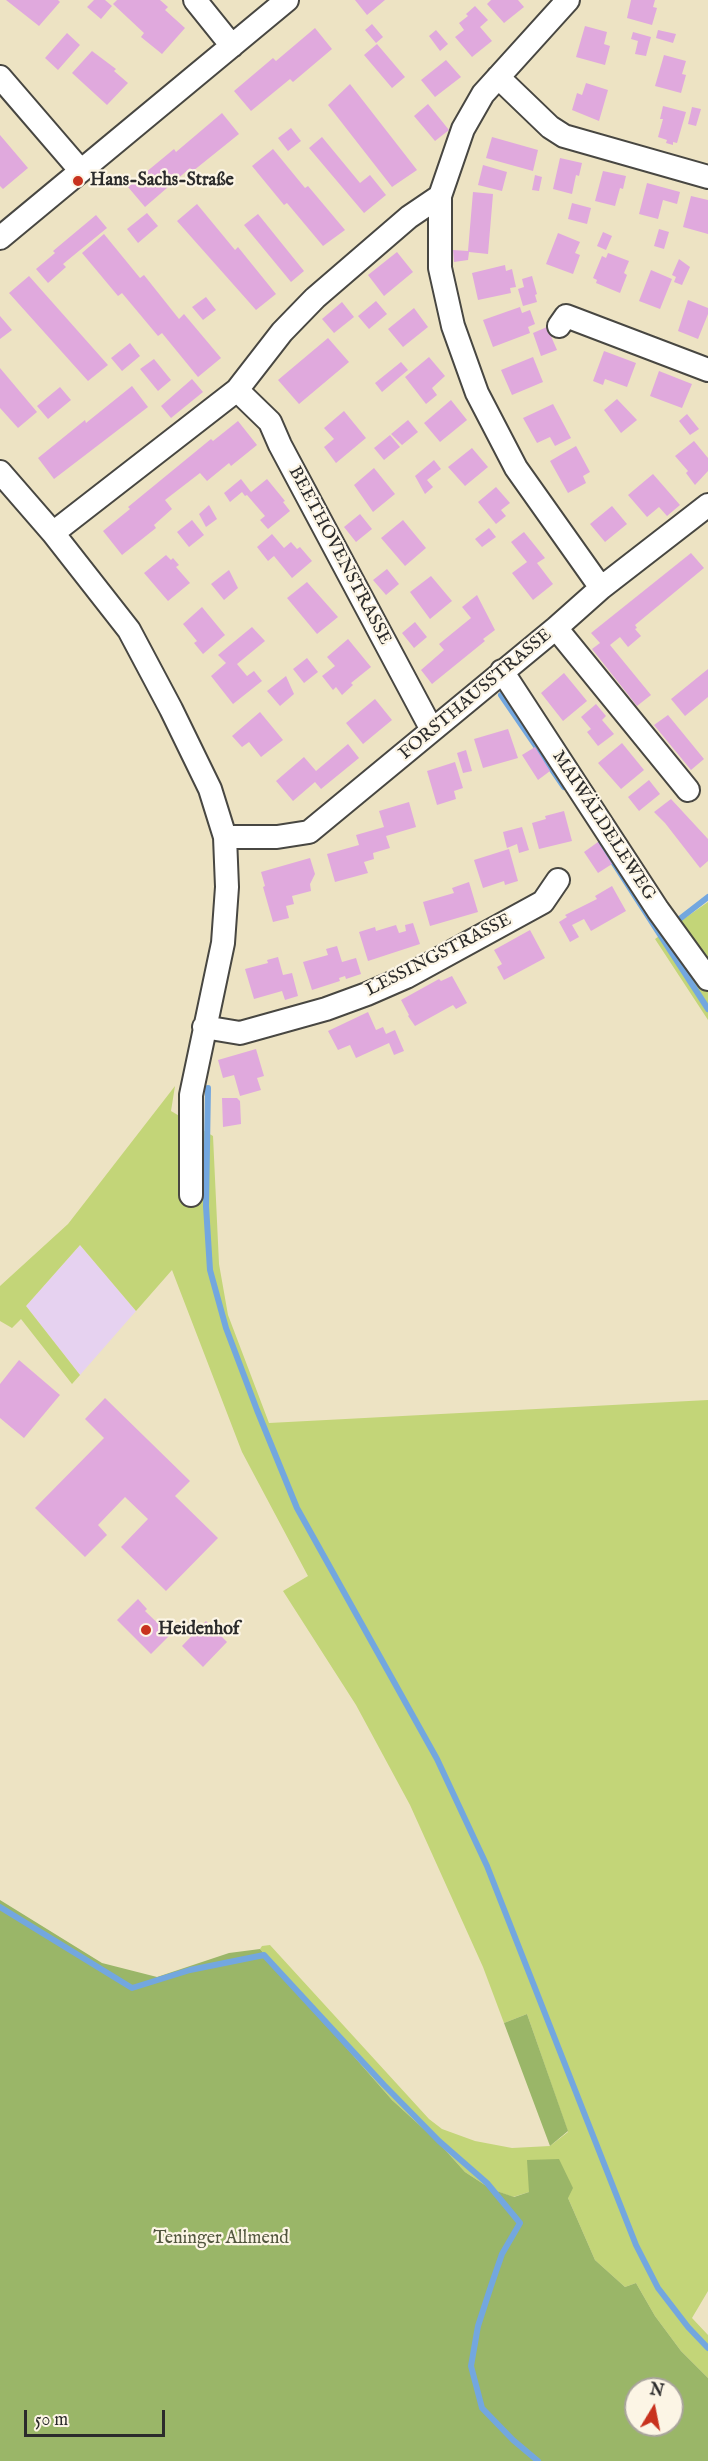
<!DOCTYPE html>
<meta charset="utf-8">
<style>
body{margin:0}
#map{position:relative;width:708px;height:2461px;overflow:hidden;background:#ede3c3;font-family:"IM FELL English",serif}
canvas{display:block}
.north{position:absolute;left:624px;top:2377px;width:60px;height:60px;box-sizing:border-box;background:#fcf5e5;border:2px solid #a8a49b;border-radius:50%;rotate:10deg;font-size:16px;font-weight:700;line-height:24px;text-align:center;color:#2b2b2b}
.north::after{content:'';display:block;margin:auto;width:21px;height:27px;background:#c8321e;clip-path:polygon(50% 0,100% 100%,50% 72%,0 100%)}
.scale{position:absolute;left:24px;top:2410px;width:141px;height:27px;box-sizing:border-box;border:3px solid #2b2b2b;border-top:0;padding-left:8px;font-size:18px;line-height:21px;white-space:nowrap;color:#2b2b2b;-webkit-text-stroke:4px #fcf5e5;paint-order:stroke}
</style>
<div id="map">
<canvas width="708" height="2461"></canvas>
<div class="north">N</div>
<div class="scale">50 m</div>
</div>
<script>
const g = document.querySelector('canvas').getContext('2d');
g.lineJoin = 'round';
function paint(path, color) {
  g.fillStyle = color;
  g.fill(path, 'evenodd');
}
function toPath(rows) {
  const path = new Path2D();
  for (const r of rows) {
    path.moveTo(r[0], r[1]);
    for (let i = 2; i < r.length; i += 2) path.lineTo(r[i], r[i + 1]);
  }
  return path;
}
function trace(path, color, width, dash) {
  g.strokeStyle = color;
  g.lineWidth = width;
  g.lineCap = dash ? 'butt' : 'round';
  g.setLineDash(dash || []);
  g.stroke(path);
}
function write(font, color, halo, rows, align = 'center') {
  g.font = font + ' "IM FELL English",serif';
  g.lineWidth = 4.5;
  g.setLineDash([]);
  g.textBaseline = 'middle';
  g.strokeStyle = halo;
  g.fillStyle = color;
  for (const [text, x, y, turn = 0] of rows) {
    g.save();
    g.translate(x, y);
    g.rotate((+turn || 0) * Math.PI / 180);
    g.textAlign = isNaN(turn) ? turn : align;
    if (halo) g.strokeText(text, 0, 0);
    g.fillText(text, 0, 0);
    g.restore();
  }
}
const built = toPath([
 [80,1245,136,1311,80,1375,26,1306]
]);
const green = toPath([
 [708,902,708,1020,655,939],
 [175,1086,171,1111,213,1136,219,1264,228,1315,269,1423,708,1400,708,2291,692,2318,708,2335,708,2378,681,2351,655,2316,636,2283,625,2287,595,2260,568,2198,529,2192,513,2197,491,2189,465,2172,438,2142,392,2100,260,1949,262,1946,270,1945,429,2119,442,2129,475,2141,512,2148,550,2146,568,2132,527,2014,504,2023,483,1967,410,1805,356,1705,283,1591,308,1576,242,1452,172,1270,136,1311,80,1245,26,1306,80,1375,72,1384,21,1319,12,1328,0,1321,0,1286,68,1224]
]);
const forest = toPath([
 [0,1900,102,1963,157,1977,229,1953,260,1949,392,2100,438,2142,465,2172,491,2189,514,2197,529,2192,527,2160,559,2159,573,2188,568,2198,595,2260,625,2287,636,2283,655,2316,681,2351,708,2378,708,2461,0,2461],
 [636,2389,672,2389,672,2425,636,2425],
 [527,2014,568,2131,550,2146,504,2023]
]);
const stream = toPath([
 [501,695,564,787],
 [601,843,708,1009],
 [677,921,708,897],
 [208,1088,206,1206,210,1270,226,1328,257,1410,297,1508,437,1759,487,1866,636,2245,658,2288,688,2327,708,2348],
 [0,1907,132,1988,190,1970,264,1955,384,2085,439,2141,487,2183,520,2223,502,2254,491,2286,478,2326,471,2366,482,2408,513,2440,538,2461]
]);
const building = toPath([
 [6,0,58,0,60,2,39,26],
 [94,0,105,0,112,6,101,19,87,7],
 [117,0,160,0,168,7,165,10,185,28,162,54,141,37,144,33,113,4],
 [355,0,385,0,367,15],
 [491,0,518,0,524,7,504,23,487,4],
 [631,0,655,0,653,7,657,8,652,25,627,18],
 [475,6,488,20,480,27,492,41,472,57,455,37,464,30,459,23,468,16,466,14],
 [372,24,383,37,376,43,365,30],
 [585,26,607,32,604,44,610,46,605,65,576,57],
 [315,28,332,49,293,82,290,79,251,111,234,91,273,58,276,61],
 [436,30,448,44,440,51,429,36],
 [658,30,676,34,673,43,656,38],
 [633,32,651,37,646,56,635,54,638,41,631,39],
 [67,33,80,45,58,70,45,58],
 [377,44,405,77,392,88,364,55],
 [92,51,116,69,114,71,128,83,107,105,72,73],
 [664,55,686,61,682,74,686,75,681,93,655,86],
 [446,60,461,77,435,97,421,80],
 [586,83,608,90,599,121,572,110,577,93,582,95],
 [350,84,417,170,392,187,328,105],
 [428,104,449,130,435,141,414,116],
 [663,106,686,112,677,143,673,142,673,145,666,143,667,140,658,137,663,119,660,119],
 [692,107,701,109,696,126,688,124],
 [222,113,239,134,193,171,190,168,145,207,128,187,174,149,176,152],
 [291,128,301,141,288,151,278,138],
 [0,135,28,168,3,189,0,186],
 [322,137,360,183,370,175,386,195,364,213,309,148],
 [492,137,538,150,533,171,486,158],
 [273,149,305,188,308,186,345,230,323,246,287,203,284,205,252,166],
 [560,158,582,163,579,176,576,175,572,194,553,189],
 [483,165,507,172,502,191,478,185],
 [603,171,626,176,623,189,620,188,615,206,595,201],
 [535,175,542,177,539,191,532,190],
 [647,183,680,192,677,204,663,200,658,219,639,214],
 [473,192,493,194,488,254,469,252,468,260,454,262,453,250,468,251],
 [691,196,708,200,708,234,683,227],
 [572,203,591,208,587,224,568,219],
 [197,204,235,250,238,247,276,294,256,310,177,221],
 [147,213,158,226,138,243,127,229],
 [258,214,304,271,291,282,244,225],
 [96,215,107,228,63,264,66,267,48,283,36,269,55,253,53,251],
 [659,229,669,232,664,249,654,246],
 [603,232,612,236,606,250,597,246],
 [558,233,580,242,575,253,580,255,573,274,546,264],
 [104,234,140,278,144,275,179,319,184,314,221,358,198,377,162,333,158,336,122,293,118,296,82,253],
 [397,252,413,272,384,296,368,275],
 [608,253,629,261,624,273,627,275,620,293,596,283,597,280,593,278,602,256,606,258],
 [679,259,690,267,682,285,674,282,676,277,672,275],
 [505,265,506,271,512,269,516,287,510,288,511,293,478,300,472,273],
 [651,270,672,279,660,309,639,301],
 [29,276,108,365,88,381,9,293],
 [532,276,537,294,535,295,537,302,523,306,518,289,524,287,522,279],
 [206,297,216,310,203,320,192,307],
 [688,300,708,308,708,314,698,339,678,331],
 [376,301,387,314,369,329,358,316],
 [342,302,354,317,334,333,322,319],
 [520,307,522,313,530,310,535,324,528,327,530,333,493,347,483,320],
 [414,308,428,327,403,347,388,329],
 [0,316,12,330,0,339],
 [547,327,557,350,541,356,533,333],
 [328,338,349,362,299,404,278,380],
 [130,343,140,356,122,371,111,358],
 [604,351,636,363,627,387,605,379,603,385,593,381],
 [429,357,445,376,432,388,437,395,426,404,405,377],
 [533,357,543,382,512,395,501,370],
 [154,359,171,380,158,391,140,369],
 [401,362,408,370,382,392,375,383],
 [0,368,37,412,18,428,0,408],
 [659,371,692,384,682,408,650,396],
 [192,379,203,392,171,418,161,406],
 [132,386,148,407,54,479,38,458,85,420,86,423],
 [60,387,71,400,48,419,37,406],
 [617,399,637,420,621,433,604,410],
 [451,400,467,420,440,442,424,423],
 [553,404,571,438,555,446,550,437,537,443,523,418],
 [344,411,366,438,336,463,324,447,334,439,324,428],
 [687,414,699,429,690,435,679,421],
 [408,420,418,432,402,445,391,434],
 [238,421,257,445,231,466,229,463,207,481,200,473,165,500,172,509,154,525,156,528,122,555,103,531,130,509,128,507,211,439,213,441],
 [390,435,400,447,384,460,374,448],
 [694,441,708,458,708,471,695,485,686,473,688,471,675,456],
 [576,446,590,472,583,476,586,483,568,493,550,461],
 [472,448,488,467,465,486,448,467],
 [434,460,441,469,427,480,433,487,425,494,415,476],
 [374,468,395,494,373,512,354,485],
 [653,474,680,505,667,516,659,507,647,517,628,495],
 [241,479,251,492,267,479,285,501,283,502,290,511,268,529,260,520,265,516,247,495,245,496,242,492,230,502,224,493],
 [496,487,510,503,501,510,506,516,496,524,478,502],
 [209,505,217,519,206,527,199,514],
 [612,506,627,524,605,542,590,524],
 [360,514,372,529,356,542,344,527],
 [192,520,204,535,189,547,177,532],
 [403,520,426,548,405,566,381,538],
 [489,528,496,537,482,547,475,539],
 [524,532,545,558,537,563,553,584,533,600,512,573,527,562,511,542],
 [272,534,284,548,291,542,297,549,300,547,312,561,292,578,274,556,268,561,257,547],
 [691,553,704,568,635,625,637,628,635,629,641,636,628,647,620,637,610,645,651,695,637,706,592,649,600,643,591,633],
 [166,555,171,560,173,558,179,565,176,567,190,583,168,601,144,573],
 [387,569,399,584,386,595,373,580],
 [229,570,238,588,224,600,211,584],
 [431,576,452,601,430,619,410,592],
 [307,582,338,617,317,634,287,598],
 [477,595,495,630,483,639,485,641,432,684,421,670,444,650,439,644,471,618,462,607],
 [202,607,225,635,203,654,194,643,197,641,183,624],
 [415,622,427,637,414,648,402,633],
 [252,627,265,641,237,664,247,676,254,671,262,681,233,704,211,676,226,663,218,655],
 [348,639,371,667,351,683,353,685,342,695,336,687,333,690,322,676,335,666,327,657],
 [307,658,318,672,304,683,293,669],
 [708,669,708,697,685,716,671,699],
 [564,673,587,701,563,721,541,693],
 [286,676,294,694,280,706,267,691],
 [375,699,392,720,363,744,346,723],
 [596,704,606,716,602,720,614,734,598,746,587,732,591,729,581,717],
 [260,712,283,740,261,757,249,742,242,747,232,736],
 [668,715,704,759,691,770,654,725],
 [508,729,518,758,483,768,474,739],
 [622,743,644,770,621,789,598,763],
 [348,744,359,758,321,789,315,782,293,801,276,781,304,757,316,771],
 [535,747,550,771,538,780,522,755],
 [466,750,472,771,463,773,457,753],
 [455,762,463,788,454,791,456,799,437,805,427,771],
 [649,780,660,794,639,811,628,797],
 [671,799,708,839,708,861,700,868,665,823,654,812],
 [409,802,416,827,386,836,390,848,373,853,374,859,364,862,368,873,335,882,327,854,359,845,356,835,384,827,379,811],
 [564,811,572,841,539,849,532,823,546,819,545,816],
 [522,827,529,850,519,853,517,844,507,848,503,832],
 [598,842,612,864,598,873,584,852],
 [509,849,518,881,505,885,504,881,483,888,474,860],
 [310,858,315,874,310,884,311,891,292,896,294,904,286,906,289,918,273,922,263,887,265,886,261,872],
 [469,882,478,912,430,926,423,902,454,893,452,888],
 [612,886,626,911,591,931,584,919,572,925,579,937,570,942,559,922,567,917,565,915,597,899,595,896],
 [413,923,420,944,368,961,359,932,375,927,376,931,396,925,399,933,406,931,405,925],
 [530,930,545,958,504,980,497,967,502,964,494,950],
 [337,946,342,962,356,958,361,974,346,979,345,976,339,978,340,981,312,990,303,962,328,955,326,949],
 [278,957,283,975,292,973,298,996,285,1000,282,991,254,999,245,969,268,963,267,960],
 [452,976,467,1003,456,1009,453,1005,415,1026,408,1016,409,1015,401,1000,439,979,441,981],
 [368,1012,376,1030,383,1027,386,1034,395,1030,404,1051,394,1055,389,1043,356,1058,350,1045,338,1050,328,1031],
 [256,1049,264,1076,257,1078,261,1090,240,1096,234,1075,223,1078,218,1060],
 [222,1098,237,1098,240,1101,241,1124,223,1127],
 [19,1360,60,1395,24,1438,0,1418,0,1384],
 [105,1398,190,1481,175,1496,218,1538,166,1591,121,1547,148,1519,125,1497,98,1525,107,1535,85,1557,35,1508,104,1438,85,1419],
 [138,1599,147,1609,145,1611,170,1635,151,1654,117,1620],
 [206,1621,227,1642,203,1667,182,1646]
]);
const minor = toPath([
 [195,0,232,46],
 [568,0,483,94,463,129,440,196,440,268,453,326,477,393,516,468,601,588],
 [0,77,81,171],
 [498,77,550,127,564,136,708,177],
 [0,238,287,0],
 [559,326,566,316,574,319,708,370],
 [237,390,270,422,280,445,432,730],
 [0,472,53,533,129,630,171,709,210,789,225,837,227,887,223,943,191,1095,191,1195],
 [53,533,237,390,282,332,315,298,409,217,440,196],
 [556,628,688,790],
 [502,671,658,910,708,979],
 [225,837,277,837,309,832,556,628,601,588,708,505],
 [204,1027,240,1033,326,1009,367,994,406,977,543,902,558,880]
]);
const markers = [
 [78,181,6,"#c8321e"],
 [146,1630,6,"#c8321e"]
];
const poiNames = [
 ["Hans-Sachs-Straße",90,181],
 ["Heidenhof",158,1630]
];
const streetNames = [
 ["BEETHOVENSTRASSE",339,556,62],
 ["FORSTHAUSSTRASSE",476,695,-40],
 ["MAIWÄLDELEWEG",603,826,57],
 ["LESSINGSTRASSE",439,956,-27]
];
const parkNames = [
 ["Teninger Allmend",221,2239]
];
paint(built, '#e6d2f0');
paint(green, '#c3d578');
paint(forest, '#9ab668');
trace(stream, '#73a7df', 6);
paint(building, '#e0a9dd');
trace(minor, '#484742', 26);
trace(minor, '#fff', 22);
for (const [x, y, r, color] of markers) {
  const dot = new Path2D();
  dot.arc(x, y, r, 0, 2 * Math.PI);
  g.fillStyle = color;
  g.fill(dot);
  trace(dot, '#fcf5e5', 2);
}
write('bold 18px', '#2b2b2b', '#fcf5e5', poiNames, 'left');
write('18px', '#2b2b2b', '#fcf5e5', streetNames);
write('18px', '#51563e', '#fcf5e5', parkNames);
</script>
